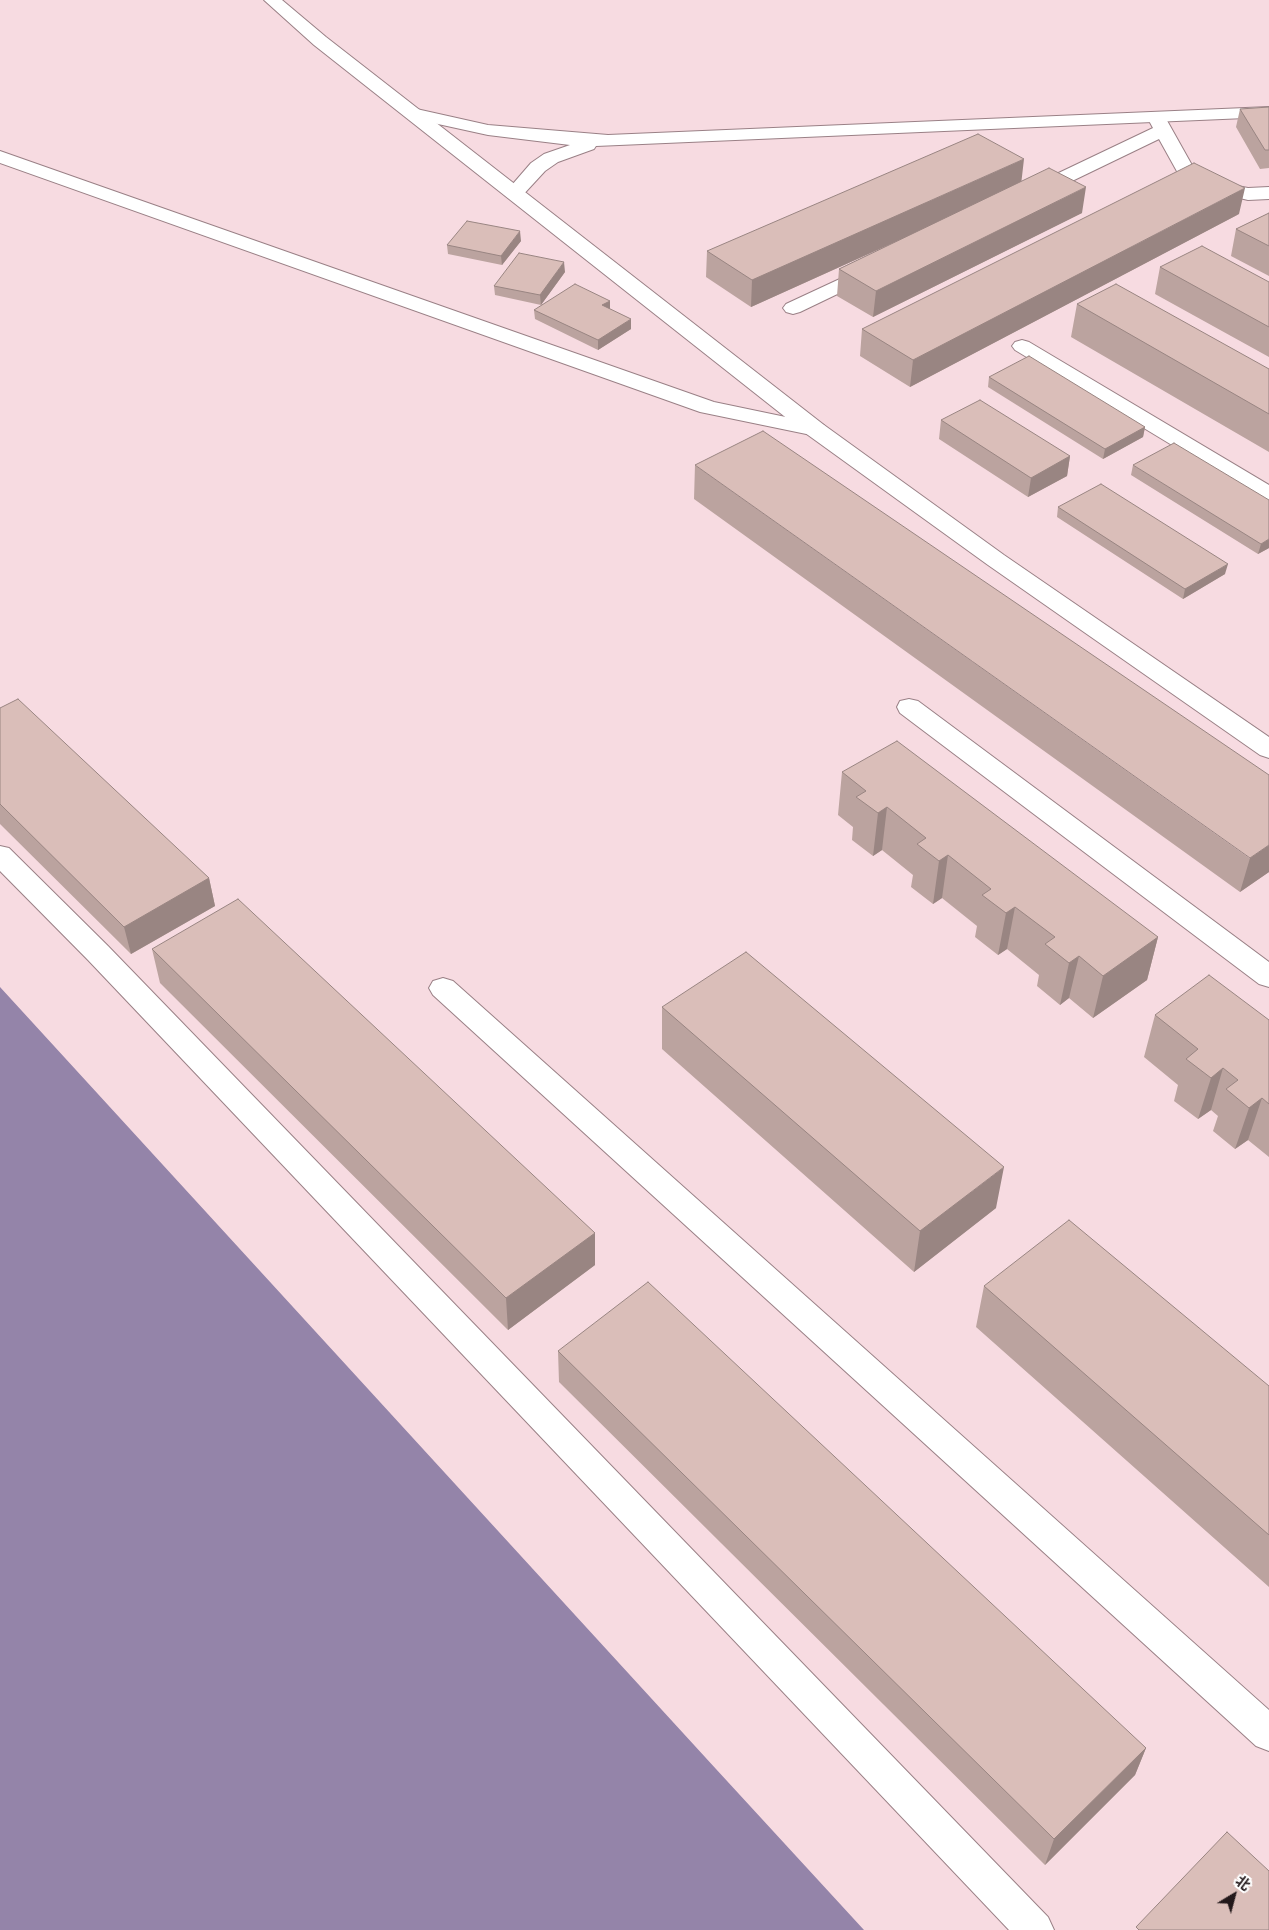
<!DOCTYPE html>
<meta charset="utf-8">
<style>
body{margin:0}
#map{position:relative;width:1269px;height:1930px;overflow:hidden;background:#f7dbe1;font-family:Lato,"Noto Sans SC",sans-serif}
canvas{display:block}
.north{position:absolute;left:1209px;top:1870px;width:50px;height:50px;-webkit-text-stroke:4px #fff;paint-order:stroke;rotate:37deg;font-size:14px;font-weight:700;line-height:20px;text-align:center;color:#23191b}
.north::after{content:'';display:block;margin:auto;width:18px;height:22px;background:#23191b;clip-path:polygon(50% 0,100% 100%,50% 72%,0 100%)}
</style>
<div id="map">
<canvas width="1269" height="1930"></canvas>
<div class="north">北</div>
</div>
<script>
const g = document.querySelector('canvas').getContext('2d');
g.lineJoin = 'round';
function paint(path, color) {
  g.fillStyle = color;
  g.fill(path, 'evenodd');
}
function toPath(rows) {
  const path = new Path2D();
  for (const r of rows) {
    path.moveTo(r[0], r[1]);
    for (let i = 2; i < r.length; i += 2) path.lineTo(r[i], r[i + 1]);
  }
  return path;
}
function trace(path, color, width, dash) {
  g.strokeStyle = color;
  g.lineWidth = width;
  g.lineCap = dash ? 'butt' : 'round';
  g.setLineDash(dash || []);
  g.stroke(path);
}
const water = toPath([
 [0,987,716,1769,864,1930,0,1930]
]);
const service = toPath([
 [1156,112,1162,113,1165,117,1193,167,1232,185,1248,188,1269,187,1269,199,1248,200,1219,193,1179,175,1159,139,1039,197,1025,197,1023,193,1025,189,1153,128,1147,117,1150,113,1156,112],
 [872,264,879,266,882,270,879,274,800,312,793,314,786,312,783,308,786,304,872,264],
 [1022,340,1029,342,1269,485,1269,501,1261,499,1015,350,1012,346,1015,342,1022,340],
 [909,699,918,701,1269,962,1269,987,1259,984,900,713,897,707,900,701,909,699],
 [443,978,453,981,1269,1710,1269,1751,1256,1746,433,995,429,988,433,981,443,978]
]);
const minor = toPath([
 [0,151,714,402,824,425,827,430,824,435,816,436,700,412,0,163,0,151],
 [0,846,9,848,108,946,1048,1917,1054,1930,1009,1930,88,960,0,871,0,846]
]);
const tertiary = toPath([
 [1269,107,1269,117,596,146,594,149,558,162,545,171,521,197,514,199,507,197,505,193,531,163,544,154,570,145,488,135,406,117,403,113,406,109,412,108,488,125,608,135,1269,107]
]);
const secondary = toPath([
 [264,0,282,0,326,37,824,425,1004,555,1269,737,1269,758,1260,755,988,565,808,435,314,45,264,0]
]);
const wall = toPath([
 [1269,107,1269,168,1260,169,1236,127,1240,109],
 [1021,181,1082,213,873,317,837,296,839,269,893,243,751,307,706,277,707,251],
 [1269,213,1269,276,1231,256,1236,229],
 [1239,214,910,387,860,356,862,329],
 [521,241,502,265,448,254,447,245],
 [1160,267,1269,282,1269,357,1155,294],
 [565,272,541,305,495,295,494,286],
 [610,301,610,309,631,329,598,350,535,319,534,310],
 [1077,304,1269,369,1269,452,1071,337],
 [989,377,1145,427,1143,437,1103,459,988,387],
 [941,420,1070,456,1067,476,1028,497,939,439],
 [695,465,1269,872,1240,892,694,499],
 [1133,465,1269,548,1258,554,1131,475],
 [1058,507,1225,574,1183,599,1057,517],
 [0,708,209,878,215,906,131,954,0,824],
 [842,772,1158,937,1147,980,1093,1018,1069,998,1060,1005,1037,986,1039,975,1007,949,998,955,975,937,977,926,942,898,933,904,911,887,913,875,882,850,873,856,852,840,853,827,838,815],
 [152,949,595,1233,595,1265,508,1330,160,983],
 [662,1007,996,1208,914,1272,662,1049],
 [1155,1015,1269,1020,1269,1157,1248,1140,1235,1149,1213,1131,1218,1116,1211,1110,1198,1119,1174,1101,1178,1085,1144,1057],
 [984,1286,1269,1386,1269,1587,976,1327],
 [558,1351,1146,1748,1135,1775,1045,1865,559,1382]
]);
const shadedWall = toPath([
 [1024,159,1021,185,751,307,752,280],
 [1086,187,1082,213,873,317,876,291],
 [1245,188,1239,214,910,387,913,360],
 [520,231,521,241,502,265,501,256],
 [564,262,565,272,541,305,540,295],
 [610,301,610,311,602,305],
 [631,319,631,329,598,350,598,340],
 [1145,427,1143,437,1103,459,1105,449],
 [1070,456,1067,476,1028,497,1031,478],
 [1269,539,1269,548,1258,554,1261,544],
 [1228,564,1225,574,1183,599,1185,589],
 [887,807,882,850,873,856,878,813],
 [1269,845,1269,872,1240,892,1250,858],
 [948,855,942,898,933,904,939,861],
 [209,878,215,906,131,954,124,927],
 [1015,907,1007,949,998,955,1006,913],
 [1158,937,1147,980,1093,1018,1103,976],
 [1079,956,1069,998,1060,1005,1069,963],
 [1223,1068,1211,1110,1198,1119,1211,1078],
 [1262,1098,1248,1140,1235,1149,1249,1108],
 [1004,1167,996,1208,914,1272,920,1231],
 [595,1233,595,1265,508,1330,506,1298],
 [1146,1748,1135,1775,1045,1865,1054,1839]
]);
const building = toPath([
 [1269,107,1269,150,1265,150,1240,109,1269,107],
 [978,134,1024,159,752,280,707,251,978,134],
 [1194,163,1245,188,913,360,862,329,1194,163],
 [1049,168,1086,187,876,291,839,269,1049,168],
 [1269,213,1269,246,1236,229,1269,213],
 [467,221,520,231,501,256,447,245,467,221],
 [1202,246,1269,282,1269,327,1160,267,1202,246],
 [519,253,564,262,540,295,494,286,519,253],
 [575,284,610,301,602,305,631,319,598,340,534,310,575,284],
 [1116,284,1269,369,1269,414,1077,304,1116,284],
 [1029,356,1145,427,1105,449,989,377,1029,356],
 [980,400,1070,456,1031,478,941,420,980,400],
 [763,431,1269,775,1269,845,1250,858,695,465,763,431],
 [1174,443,1269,500,1269,539,1261,544,1133,465,1174,443],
 [1101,484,1228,564,1185,589,1058,507,1101,484],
 [18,699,209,878,124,927,0,804,0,708,18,699],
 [897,741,1158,937,1103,976,1079,956,1069,963,1045,944,1055,937,1015,907,1006,913,982,895,991,889,948,855,939,861,917,844,926,838,887,807,878,813,856,797,866,791,842,772,897,741],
 [238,899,595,1233,506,1298,152,949,238,899],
 [746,952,1004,1167,920,1231,662,1007,746,952],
 [1209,975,1269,1020,1269,1104,1262,1098,1249,1108,1226,1089,1238,1080,1223,1068,1211,1078,1186,1059,1198,1049,1155,1015,1209,975],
 [1069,1220,1269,1386,1269,1535,984,1286,1069,1220],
 [648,1282,1146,1748,1054,1839,558,1351,648,1282],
 [1227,1832,1269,1871,1269,1930,1139,1930,1136,1927,1227,1832]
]);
paint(water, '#9484a9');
trace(service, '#9a8086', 2);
trace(minor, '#9a8086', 2);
trace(tertiary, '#9a8086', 2);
trace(secondary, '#9a8086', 2);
paint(service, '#fff');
paint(minor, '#fff');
paint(tertiary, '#fff');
paint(secondary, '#fff');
paint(wall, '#bba39f');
paint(shadedWall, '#998582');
paint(building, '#dabeb9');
trace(building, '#998582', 1);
</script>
